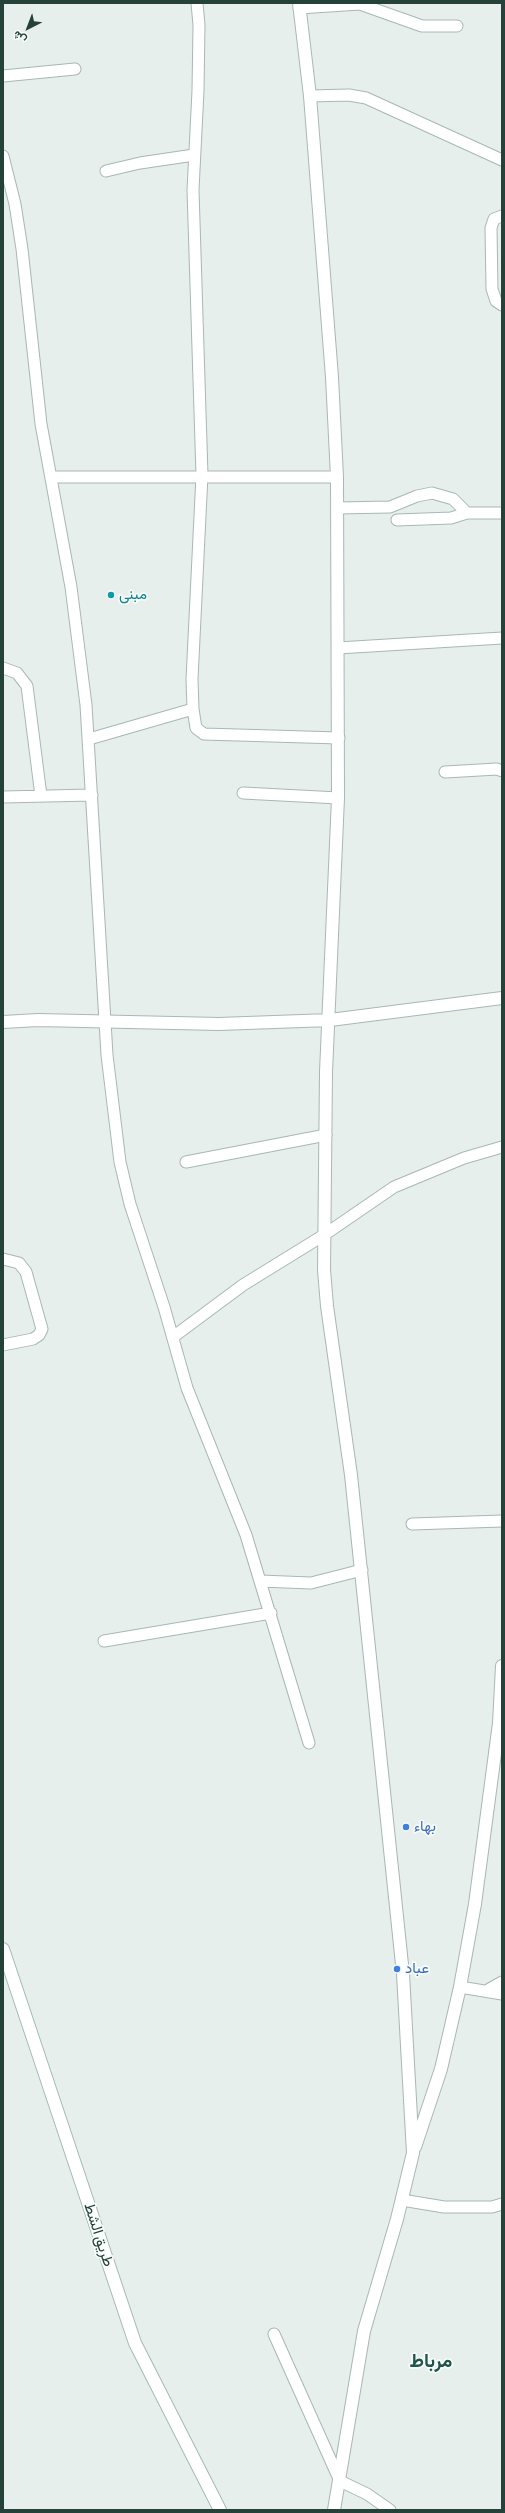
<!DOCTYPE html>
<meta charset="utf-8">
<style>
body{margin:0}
#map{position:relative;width:505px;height:2513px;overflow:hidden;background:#e6efeb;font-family:"Sofia Sans Condensed",Vazirmatn,sans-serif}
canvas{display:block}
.frame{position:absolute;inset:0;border:4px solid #24423a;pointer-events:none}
.north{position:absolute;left:8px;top:8px;width:40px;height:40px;-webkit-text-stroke:3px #f7fbf9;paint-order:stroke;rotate:222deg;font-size:11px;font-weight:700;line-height:16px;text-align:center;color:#24423a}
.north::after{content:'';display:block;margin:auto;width:14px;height:18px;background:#24423a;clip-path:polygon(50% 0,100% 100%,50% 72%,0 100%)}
</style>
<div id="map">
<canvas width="505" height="2513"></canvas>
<div class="frame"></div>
<div class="north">ش</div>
</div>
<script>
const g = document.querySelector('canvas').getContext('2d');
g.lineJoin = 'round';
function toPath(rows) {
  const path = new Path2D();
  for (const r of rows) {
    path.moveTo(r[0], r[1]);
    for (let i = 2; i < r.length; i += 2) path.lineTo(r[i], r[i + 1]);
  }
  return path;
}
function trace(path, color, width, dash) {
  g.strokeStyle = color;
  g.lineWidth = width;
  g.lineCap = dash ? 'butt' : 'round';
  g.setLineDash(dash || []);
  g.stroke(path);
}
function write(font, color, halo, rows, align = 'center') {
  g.font = font + ' "Sofia Sans Condensed",Vazirmatn,sans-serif';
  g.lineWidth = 3.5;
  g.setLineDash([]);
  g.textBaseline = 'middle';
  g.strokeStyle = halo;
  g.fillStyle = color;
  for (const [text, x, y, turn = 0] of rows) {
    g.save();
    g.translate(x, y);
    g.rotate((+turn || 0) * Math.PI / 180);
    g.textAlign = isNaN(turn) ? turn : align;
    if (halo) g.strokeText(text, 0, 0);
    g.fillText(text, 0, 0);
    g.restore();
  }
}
const minor = toPath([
 [299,8,360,4,422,26,457,26],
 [3,76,75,69],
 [310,96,349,95,366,98,502,160],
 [3,156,15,204,22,249,41,424,71,587,86,705,107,1055,120,1162,130,1204,164,1307,187,1388,246,1535,309,1743],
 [106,171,140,163,194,155],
 [502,216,494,219,491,228,492,289,496,301,502,305],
 [51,477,337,477],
 [337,508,390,507,417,496,432,493,453,499,467,513,502,513],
 [397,520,451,518,467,513],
 [338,648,502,638],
 [3,668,17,673,27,686,41,796],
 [193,709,196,728,204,734,339,738],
 [89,739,193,709,192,679,202,475,193,190,198,91,199,25,197,3],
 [445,772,497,769,502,771],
 [243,793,338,798],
 [3,797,92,795],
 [186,1162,326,1135],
 [3,1259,19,1263,26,1272,42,1329,39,1335,33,1339,3,1345],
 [173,1337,243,1285,324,1235,394,1187,464,1158,502,1147],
 [412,1524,502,1521],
 [260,1581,311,1583,362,1570],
 [104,1641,271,1613],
 [460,1987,502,1994],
 [486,1991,502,1982],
 [402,2200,444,2207,492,2207,502,2204],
 [274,2334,340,2481,367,2494,390,2510]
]);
const tertiary = toPath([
 [299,3,310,96,332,377,337,477,338,798,326,1072,324,1270,327,1306,351,1475,403,1974,413,2153,397,2219,364,2331,334,2510],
 [3,1022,38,1020,219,1024,330,1020,502,998],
 [415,2147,441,2069,460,1987,475,1904,499,1723,502,1666]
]);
const secondary = toPath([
 [3,1949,135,2343,220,2510]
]);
const markers = [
 [111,595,4,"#0f9aa8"],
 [406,1827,4,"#3f7fe0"],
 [397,1969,4,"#3f7fe0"]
];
const cultureNames = [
 ["مبنى",119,595]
];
const shopNames = [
 ["بهاء",414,1827],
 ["عباد",405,1969]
];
const streetNames = [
 ["طريق الشط",98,2235,72]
];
const districtNames = [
 ["مرباط",431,2362]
];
trace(minor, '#a8b8b2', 13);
trace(tertiary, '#a8b8b2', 14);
trace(secondary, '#a4bbb3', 14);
trace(minor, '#fff', 11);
trace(tertiary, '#fff', 12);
trace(secondary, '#fff', 12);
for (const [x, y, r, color] of markers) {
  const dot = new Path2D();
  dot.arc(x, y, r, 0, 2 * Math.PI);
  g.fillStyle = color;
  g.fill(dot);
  trace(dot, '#f7fbf9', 1.5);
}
write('15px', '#0d838f', '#f7fbf9', cultureNames, 'left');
write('15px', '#366cbe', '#f7fbf9', shopNames, 'left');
write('15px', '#24423a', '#f7fbf9', streetNames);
write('bold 19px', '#1f5548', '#f7fbf9', districtNames);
</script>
